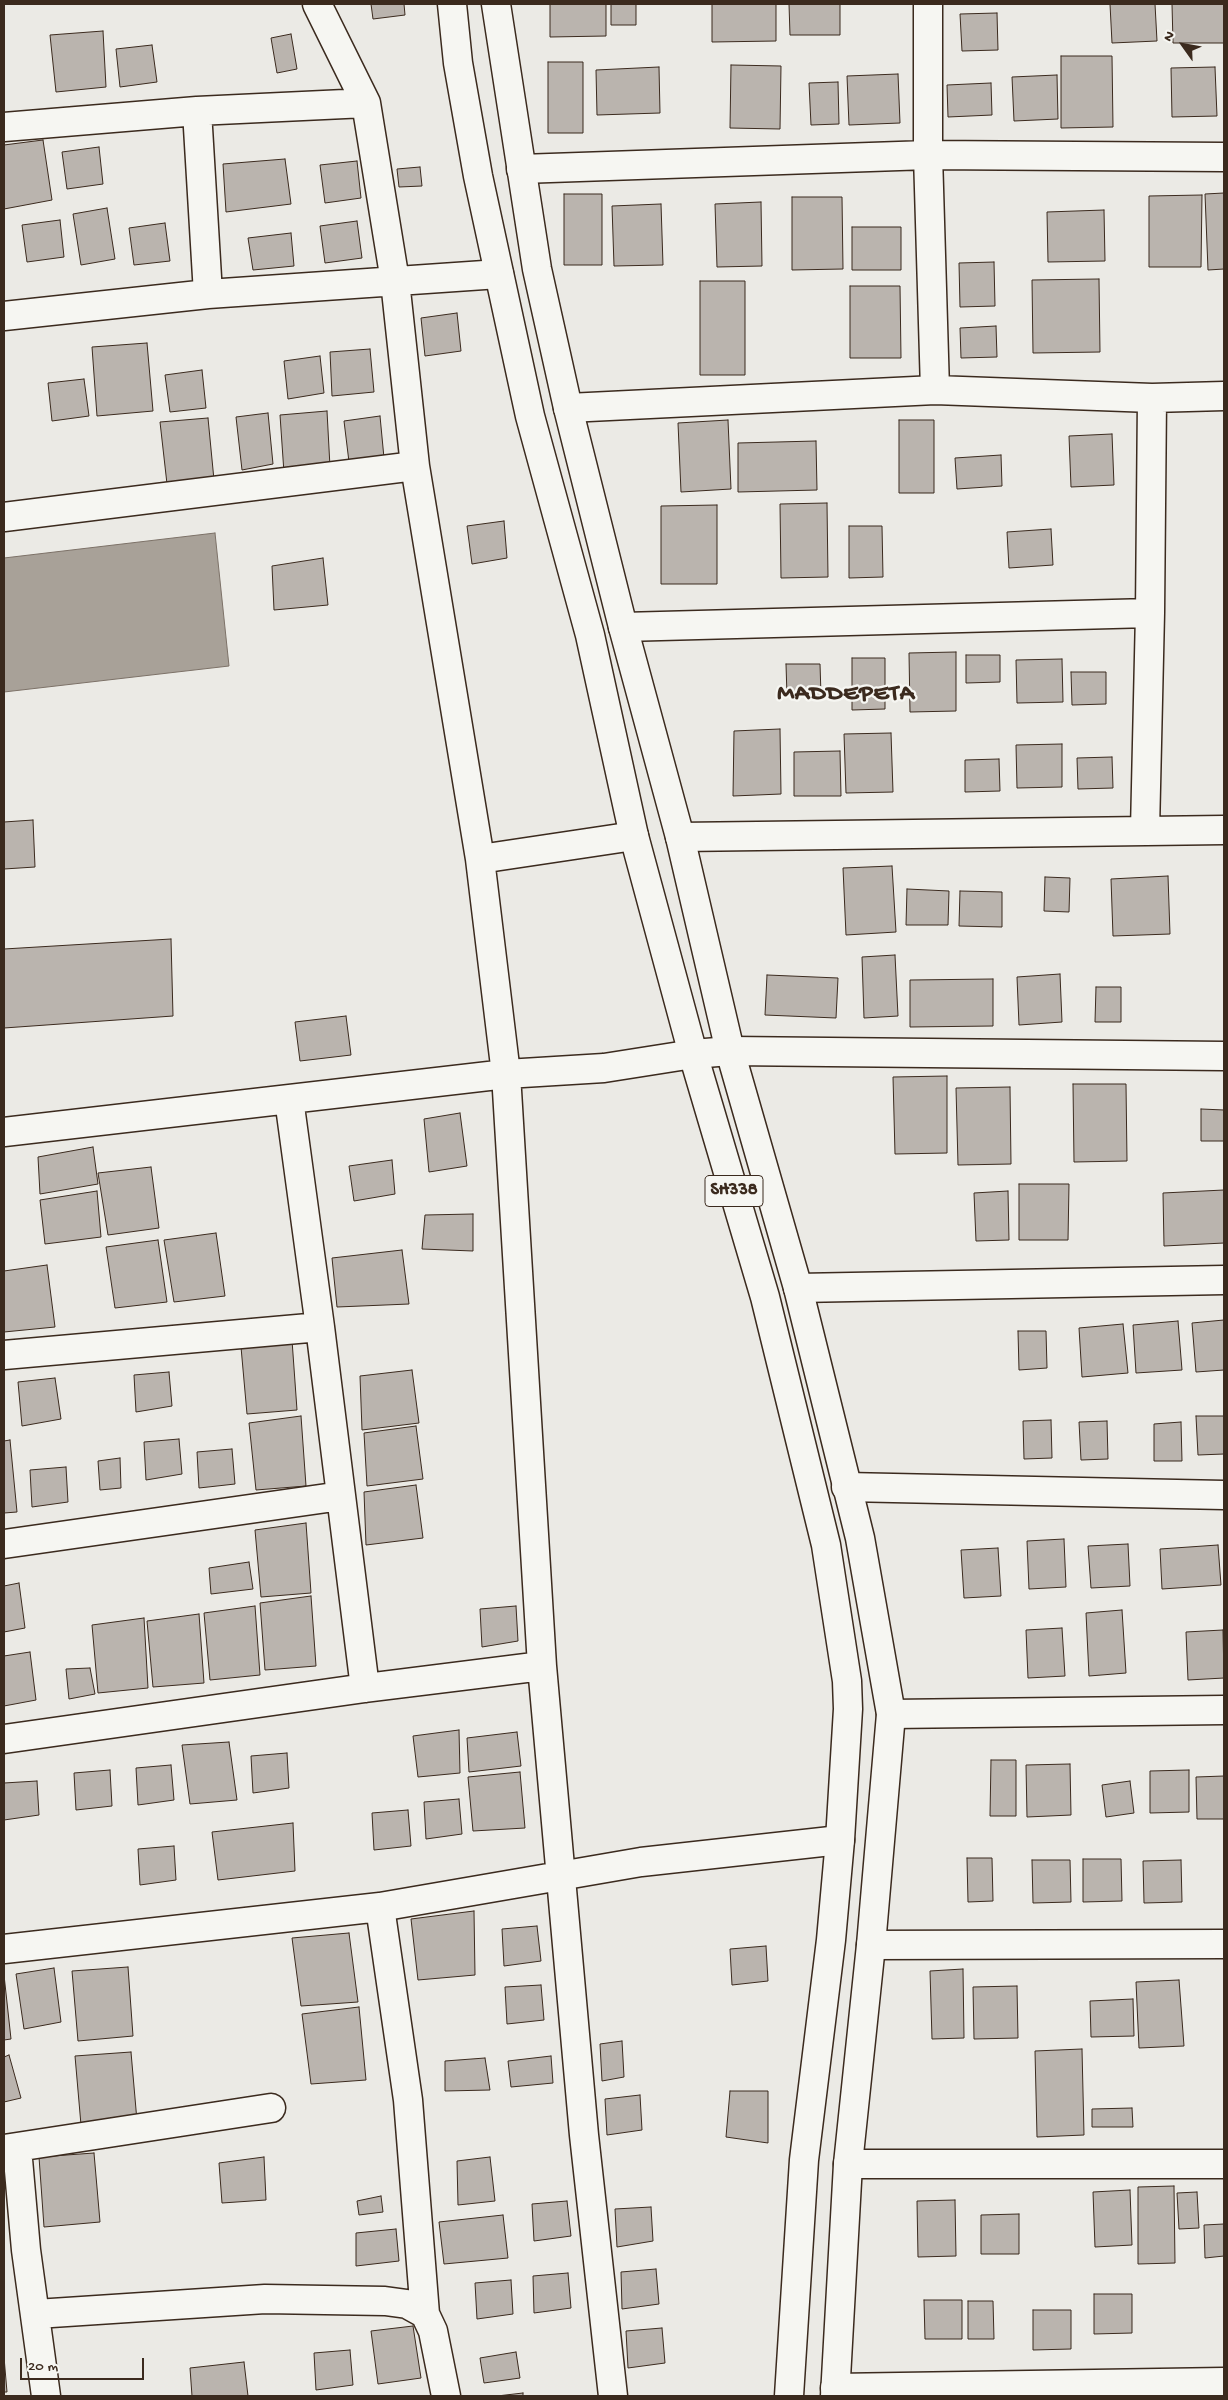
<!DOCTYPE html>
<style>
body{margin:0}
#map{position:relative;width:1228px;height:2400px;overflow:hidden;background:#ebeae5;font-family:"Gochi Hand",sans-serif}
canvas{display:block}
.frame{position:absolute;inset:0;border:5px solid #3b2a1e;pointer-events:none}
.north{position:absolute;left:1158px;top:20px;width:50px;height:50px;-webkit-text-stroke:4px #f6f6f2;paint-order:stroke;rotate:302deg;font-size:14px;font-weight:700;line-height:20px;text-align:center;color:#3b2a1e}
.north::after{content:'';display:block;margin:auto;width:18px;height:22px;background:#3b2a1e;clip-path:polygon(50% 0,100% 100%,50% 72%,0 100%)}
.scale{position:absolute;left:20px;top:2358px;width:124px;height:22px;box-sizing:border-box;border:2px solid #3b2a1e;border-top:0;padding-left:6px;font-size:15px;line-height:18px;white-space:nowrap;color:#3b2a1e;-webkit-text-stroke:4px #f6f6f2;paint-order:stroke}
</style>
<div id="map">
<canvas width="1228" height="2400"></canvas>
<div class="frame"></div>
<div class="north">N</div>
<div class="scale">20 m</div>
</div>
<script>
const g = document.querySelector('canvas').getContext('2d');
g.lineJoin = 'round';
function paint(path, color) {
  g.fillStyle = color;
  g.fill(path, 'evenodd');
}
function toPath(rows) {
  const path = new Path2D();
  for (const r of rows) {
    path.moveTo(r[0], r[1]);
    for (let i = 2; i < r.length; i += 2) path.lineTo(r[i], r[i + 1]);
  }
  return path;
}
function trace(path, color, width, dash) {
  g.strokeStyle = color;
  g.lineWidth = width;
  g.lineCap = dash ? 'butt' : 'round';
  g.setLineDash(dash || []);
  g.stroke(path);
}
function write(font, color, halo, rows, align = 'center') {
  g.font = font + ' "Gochi Hand",sans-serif';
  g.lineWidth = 4.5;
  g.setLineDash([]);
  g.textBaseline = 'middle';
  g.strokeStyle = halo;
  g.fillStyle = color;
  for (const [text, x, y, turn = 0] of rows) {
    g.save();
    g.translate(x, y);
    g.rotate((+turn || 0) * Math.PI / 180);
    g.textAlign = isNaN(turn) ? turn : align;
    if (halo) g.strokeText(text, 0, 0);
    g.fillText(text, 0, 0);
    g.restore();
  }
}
const water = toPath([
 [215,533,229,666,4,692,4,558,215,533]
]);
const building = toPath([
 [371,4,404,4,405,15,373,19,371,4],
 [550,4,606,4,606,36,550,37,550,4],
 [611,4,636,4,636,25,611,25,611,4],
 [712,4,776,4,776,41,712,42,712,4],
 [789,4,840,4,840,35,790,35,789,4],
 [1110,4,1155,4,1157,41,1112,43,1110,4],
 [1172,4,1224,4,1224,43,1173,43,1172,4],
 [997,13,998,50,962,51,960,14,997,13],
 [103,31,106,87,56,92,50,35,103,31],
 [291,34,297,69,277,73,271,38,291,34],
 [152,45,157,82,120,87,116,49,152,45],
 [1061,56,1112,56,1113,127,1061,128,1061,56],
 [548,62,583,62,583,133,548,133,548,62],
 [731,65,781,66,780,129,730,128,731,65],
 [659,67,660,113,597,115,596,70,659,67],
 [1215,67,1217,116,1172,117,1171,68,1215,67],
 [898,74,900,123,849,125,847,76,898,74],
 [1057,75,1058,119,1014,121,1012,77,1057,75],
 [838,82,839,124,811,125,809,83,838,82],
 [991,83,992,115,948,117,947,85,991,83],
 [43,140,52,200,4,209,4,145,43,140],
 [99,147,103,184,67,189,62,152,99,147],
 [285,159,291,204,226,212,223,164,285,159],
 [357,161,361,198,325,203,320,165,357,161],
 [420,167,422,186,399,187,397,169,420,167],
 [1224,193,1224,269,1208,270,1205,194,1224,193],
 [564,194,602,194,602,265,564,265,564,194],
 [1202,195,1201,267,1149,267,1149,196,1202,195],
 [792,197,842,197,843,269,792,270,792,197],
 [761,202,762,266,717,267,715,204,761,202],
 [661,204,663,265,614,266,612,206,661,204],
 [107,208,115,259,81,265,73,214,107,208],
 [1104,210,1105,261,1048,262,1047,212,1104,210],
 [60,220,64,257,27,262,22,225,60,220],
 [357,221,362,258,325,263,320,226,357,221],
 [165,223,170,261,134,265,129,228,165,223],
 [852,227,901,227,901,270,852,270,852,227],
 [291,233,294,266,253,270,248,238,291,233],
 [994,262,995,306,960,307,959,263,994,262],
 [1099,279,1100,352,1033,353,1032,280,1099,279],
 [700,281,745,281,745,375,700,375,700,281],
 [850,286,900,286,901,358,850,358,850,286],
 [457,313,461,351,425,356,421,318,457,313],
 [996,326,997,357,961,358,960,328,996,326],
 [147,343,153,411,97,416,92,347,147,343],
 [370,349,374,392,332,396,330,352,370,349],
 [320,356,324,393,288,399,284,361,320,356],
 [202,370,206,408,170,412,165,375,202,370],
 [84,379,89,416,52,421,48,383,84,379],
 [327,411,330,467,284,473,280,415,327,411],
 [268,413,273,464,242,470,236,417,268,413],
 [380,416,384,458,349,462,344,421,380,416],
 [208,418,214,480,167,484,160,422,208,418],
 [728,420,731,489,681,492,678,423,728,420],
 [899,420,934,420,934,493,899,493,899,420],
 [1112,434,1114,485,1071,487,1069,436,1112,434],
 [816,441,817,490,738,492,738,443,816,441],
 [1001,455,1002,486,957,489,955,458,1001,455],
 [827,503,828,577,781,578,780,504,827,503],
 [717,505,717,584,661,584,661,506,717,505],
 [504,521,507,558,472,564,467,526,504,521],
 [849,526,882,526,883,577,849,578,849,526],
 [1051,529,1053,565,1009,568,1007,532,1051,529],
 [323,558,328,605,274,610,272,566,323,558],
 [956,652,956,711,910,712,909,653,956,652],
 [966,655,1000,655,1000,682,966,683,966,655],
 [852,658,885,658,885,709,852,710,852,658],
 [1062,659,1063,702,1017,703,1016,660,1062,659],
 [786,664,820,664,821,695,787,696,786,664],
 [1071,672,1106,672,1106,704,1072,705,1071,672],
 [780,729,781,794,733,796,734,731,780,729],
 [891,733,893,792,846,793,844,734,891,733],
 [1062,744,1062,787,1017,788,1016,745,1062,744],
 [840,751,841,796,794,796,794,752,840,751],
 [1112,757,1113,788,1078,789,1077,758,1112,757],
 [999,759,1000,791,965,792,965,760,999,759],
 [33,820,35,867,4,869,4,822,33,820],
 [892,866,896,932,846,935,843,868,892,866],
 [1168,876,1170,934,1113,936,1111,879,1168,876],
 [1045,877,1070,878,1069,912,1044,911,1045,877],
 [907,889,949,891,948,925,906,925,907,889],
 [960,891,1002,892,1002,927,959,926,960,891],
 [171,939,173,1016,4,1028,4,949,171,939],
 [895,955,898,1016,864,1018,862,957,895,955],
 [1060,974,1062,1022,1019,1025,1017,977,1060,974],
 [767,975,838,978,836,1018,765,1015,767,975],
 [993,979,993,1026,910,1027,910,980,993,979],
 [1096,987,1121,987,1121,1022,1095,1022,1096,987],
 [346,1016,351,1055,300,1061,295,1022,346,1016],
 [947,1076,947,1153,895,1154,893,1077,947,1076],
 [1073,1084,1126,1084,1127,1161,1074,1162,1073,1084],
 [1010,1087,1011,1164,958,1165,956,1088,1010,1087],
 [1201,1109,1224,1110,1224,1141,1201,1141,1201,1109],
 [460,1113,467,1166,429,1172,424,1119,460,1113],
 [93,1147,98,1184,40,1194,38,1157,93,1147],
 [392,1160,395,1194,354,1201,349,1166,392,1160],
 [151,1167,159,1228,108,1235,98,1173,151,1167],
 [1019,1184,1069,1184,1068,1240,1019,1240,1019,1184],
 [1224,1190,1224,1243,1164,1246,1163,1193,1224,1190],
 [97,1191,101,1237,45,1244,40,1200,97,1191],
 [1008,1191,1009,1240,976,1241,974,1193,1008,1191],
 [473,1214,473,1251,422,1249,425,1215,473,1214],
 [216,1233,225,1296,174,1302,164,1240,216,1233],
 [158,1240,167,1302,115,1308,106,1247,158,1240],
 [402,1250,409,1304,337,1307,332,1258,402,1250],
 [47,1265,55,1327,4,1332,4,1271,47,1265],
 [1224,1320,1224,1370,1196,1372,1192,1323,1224,1320],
 [1178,1321,1182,1370,1136,1373,1133,1325,1178,1321],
 [1123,1324,1128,1373,1082,1377,1079,1328,1123,1324],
 [1018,1331,1046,1331,1047,1368,1019,1370,1018,1331],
 [292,1340,297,1410,247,1414,241,1347,292,1340],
 [412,1370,419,1423,362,1430,360,1376,412,1370],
 [169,1372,172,1406,136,1412,134,1375,169,1372],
 [55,1378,61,1419,22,1426,18,1382,55,1378],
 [301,1416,306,1486,256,1490,249,1423,301,1416],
 [1196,1416,1224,1416,1224,1454,1198,1455,1196,1416],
 [1051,1420,1052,1458,1024,1459,1023,1421,1051,1420],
 [1107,1421,1108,1459,1081,1460,1079,1422,1107,1421],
 [1181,1422,1182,1461,1154,1461,1154,1424,1181,1422],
 [416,1426,423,1479,367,1486,364,1433,416,1426],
 [179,1439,182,1474,146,1480,144,1442,179,1439],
 [10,1440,17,1512,4,1513,4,1441,10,1440],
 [232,1449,235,1484,199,1488,197,1452,232,1449],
 [120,1458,121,1488,100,1490,98,1461,120,1458],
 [66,1467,68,1502,32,1507,30,1470,66,1467],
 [416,1485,423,1538,366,1545,364,1492,416,1485],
 [306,1523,311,1593,261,1597,255,1530,306,1523],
 [1064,1539,1066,1587,1029,1589,1027,1541,1064,1539],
 [1128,1544,1130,1586,1091,1588,1088,1546,1128,1544],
 [1218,1545,1221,1585,1162,1589,1160,1549,1218,1545],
 [998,1548,1001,1596,964,1598,961,1550,998,1548],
 [249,1562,253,1589,211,1594,209,1568,249,1562],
 [19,1583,25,1628,4,1632,4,1586,19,1583],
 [311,1596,316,1666,265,1670,260,1603,311,1596],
 [255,1606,260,1675,210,1680,204,1613,255,1606],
 [516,1606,518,1641,482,1647,480,1609,516,1606],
 [1122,1610,1126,1673,1089,1676,1086,1613,1122,1610],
 [199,1614,204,1683,153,1687,147,1621,199,1614],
 [144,1618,148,1688,98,1693,92,1625,144,1618],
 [1062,1628,1065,1676,1028,1678,1026,1630,1062,1628],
 [1223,1630,1224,1678,1188,1680,1186,1632,1223,1630],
 [30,1652,36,1700,4,1706,4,1656,30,1652],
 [90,1668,95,1694,69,1699,66,1669,90,1668],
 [459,1730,460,1773,418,1777,413,1736,459,1730],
 [517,1732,521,1766,469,1772,467,1738,517,1732],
 [229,1742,237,1800,190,1804,182,1745,229,1742],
 [287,1753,289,1788,253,1793,251,1756,287,1753],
 [991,1760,1016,1760,1016,1816,990,1816,991,1760],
 [1070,1764,1071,1815,1027,1817,1026,1765,1070,1764],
 [171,1765,174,1800,138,1805,136,1768,171,1765],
 [110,1770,112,1806,76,1810,74,1773,110,1770],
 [1189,1770,1189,1812,1150,1813,1150,1771,1189,1770],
 [520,1772,525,1828,473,1831,468,1777,520,1772],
 [1224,1776,1224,1819,1197,1819,1196,1777,1224,1776],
 [37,1781,39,1815,4,1820,4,1783,37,1781],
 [1130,1781,1134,1813,1106,1817,1102,1785,1130,1781],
 [459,1799,462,1834,426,1839,424,1802,459,1799],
 [408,1810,411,1846,374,1850,372,1813,408,1810],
 [293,1823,295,1871,218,1880,212,1832,293,1823],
 [174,1846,176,1880,140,1885,138,1849,174,1846],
 [967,1858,992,1858,993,1901,968,1902,967,1858],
 [1083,1859,1121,1859,1122,1901,1083,1902,1083,1859],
 [1032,1860,1070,1860,1071,1902,1033,1903,1032,1860],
 [1181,1860,1182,1902,1144,1903,1143,1861,1181,1860],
 [474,1911,475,1975,418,1980,411,1919,474,1911],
 [537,1926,541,1961,504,1966,502,1929,537,1926],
 [349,1933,358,2002,301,2006,292,1938,349,1933],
 [766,1946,768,1981,732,1985,730,1949,766,1946],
 [128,1967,133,2036,78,2041,72,1971,128,1967],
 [54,1968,61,2022,24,2029,16,1974,54,1968],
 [963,1969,964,2038,932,2039,930,1971,963,1969],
 [4,1975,11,2039,4,2040,4,1975],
 [1179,1980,1184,2046,1139,2048,1136,1982,1179,1980],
 [541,1985,544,2020,507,2024,505,1987,541,1985],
 [1017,1986,1018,2038,974,2039,973,1987,1017,1986],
 [1133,1999,1134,2036,1091,2037,1090,2001,1133,1999],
 [359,2007,366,2080,311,2084,302,2014,359,2007],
 [622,2041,624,2077,602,2081,600,2044,622,2041],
 [1082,2049,1084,2135,1037,2137,1035,2051,1082,2049],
 [131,2052,137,2121,81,2125,75,2056,131,2052],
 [9,2055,21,2098,4,2102,4,2057,9,2055],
 [551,2056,553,2083,511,2087,508,2061,551,2056],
 [485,2058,490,2090,445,2091,445,2061,485,2058],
 [730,2091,768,2091,768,2143,726,2137,730,2091],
 [640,2095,642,2130,607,2135,605,2099,640,2095],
 [1132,2108,1133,2127,1092,2127,1092,2109,1132,2108],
 [94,2153,100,2222,44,2227,39,2157,94,2153],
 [264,2157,266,2200,222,2203,219,2163,264,2157],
 [490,2157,495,2201,458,2205,457,2161,490,2157],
 [1174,2186,1175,2263,1138,2264,1138,2187,1174,2186],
 [1130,2190,1132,2245,1095,2247,1093,2192,1130,2190],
 [1197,2192,1199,2228,1179,2229,1177,2193,1197,2192],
 [381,2196,383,2212,359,2215,357,2201,381,2196],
 [955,2200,956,2256,918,2257,917,2201,955,2200],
 [567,2201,571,2236,534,2241,532,2204,567,2201],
 [651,2207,653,2241,617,2247,615,2209,651,2207],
 [1019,2214,1019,2254,981,2254,981,2215,1019,2214],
 [503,2215,508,2258,444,2264,439,2222,503,2215],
 [1224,2224,1224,2256,1205,2258,1204,2225,1224,2224],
 [396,2229,399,2261,356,2266,356,2233,396,2229],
 [656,2269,659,2304,622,2309,621,2272,656,2269],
 [568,2273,571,2308,534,2313,533,2276,568,2273],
 [511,2280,513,2314,477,2319,475,2283,511,2280],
 [1094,2294,1132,2294,1132,2333,1094,2334,1094,2294],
 [924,2300,962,2300,962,2339,925,2339,924,2300],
 [968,2301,993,2301,994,2339,968,2339,968,2301],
 [1033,2310,1071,2310,1071,2349,1033,2350,1033,2310],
 [413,2326,421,2378,378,2384,371,2331,413,2326],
 [662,2328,665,2363,628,2368,626,2331,662,2328],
 [350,2350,353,2385,316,2390,314,2353,350,2350],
 [516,2352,520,2378,484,2383,480,2358,516,2352],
 [4,2357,7,2392,4,2392,4,2357],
 [244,2362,248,2396,192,2396,190,2368,244,2362],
 [523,2393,523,2396,497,2396,523,2393]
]);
const minor = toPath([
 [928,4,928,155,935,390],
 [197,111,208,294],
 [4,127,197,111,366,103],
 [521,169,928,155,1224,157],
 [4,316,208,294,499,274],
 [568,408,935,390,1152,398,1224,396],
 [4,517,415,466],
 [623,627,1150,613,1152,398],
 [1145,830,1150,613],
 [680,837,1224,830],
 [480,859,634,836],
 [4,1132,506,1074,604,1068,693,1054,730,1051,1224,1056],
 [798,1288,1224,1280],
 [320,1327,365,1688],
 [4,1355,320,1327,289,1099],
 [846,1487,1224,1495],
 [4,1544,341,1496],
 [542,1666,584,2135,613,2396],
 [891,1714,1224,1710],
 [4,1739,365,1688,542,1666,506,1074,480,859,415,466,395,281,366,103,317,4],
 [380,1907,408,2100,425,2314],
 [871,1945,1224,1944],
 [4,1949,380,1907,641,1862,840,1840],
 [17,2148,26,2250,46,2396],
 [4,2149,271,2108],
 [848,2164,1224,2164],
 [36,2314,265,2299,385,2301,407,2304,425,2314,433,2331,446,2396],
 [835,2388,1224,2382]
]);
const major = toPath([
 [452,4,458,63,478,176,530,416,590,635,634,836,693,1054,765,1297,826,1545,847,1681,848,1709,840,1840,831,1940,804,2160,789,2396],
 [496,4,537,269,568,408,623,627,680,837,730,1051,798,1288,860,1538,891,1714,871,1945,848,2164,835,2396]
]);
const shields = [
 [734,1191,58]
];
const shieldNames = [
 ["SH338",734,1191]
];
const districtNames = [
 ["MADDEPETA",846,695]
];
paint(water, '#a8a198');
trace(water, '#7c7167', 1);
paint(building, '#bab4ae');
trace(building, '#3b2a1e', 1);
trace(minor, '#3b2a1e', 31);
trace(major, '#3b2a1e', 31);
trace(minor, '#f6f6f2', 28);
trace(major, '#f6f6f2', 28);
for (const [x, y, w] of shields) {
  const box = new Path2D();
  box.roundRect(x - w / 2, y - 15.5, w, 31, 4);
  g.fillStyle = '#f6f6f2';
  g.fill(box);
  trace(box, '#3b2a1e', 1);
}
write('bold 18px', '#3b2a1e', null, shieldNames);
g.letterSpacing = '1px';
write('bold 24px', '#3b2a1e', '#f6f6f2', districtNames);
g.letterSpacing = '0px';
</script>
